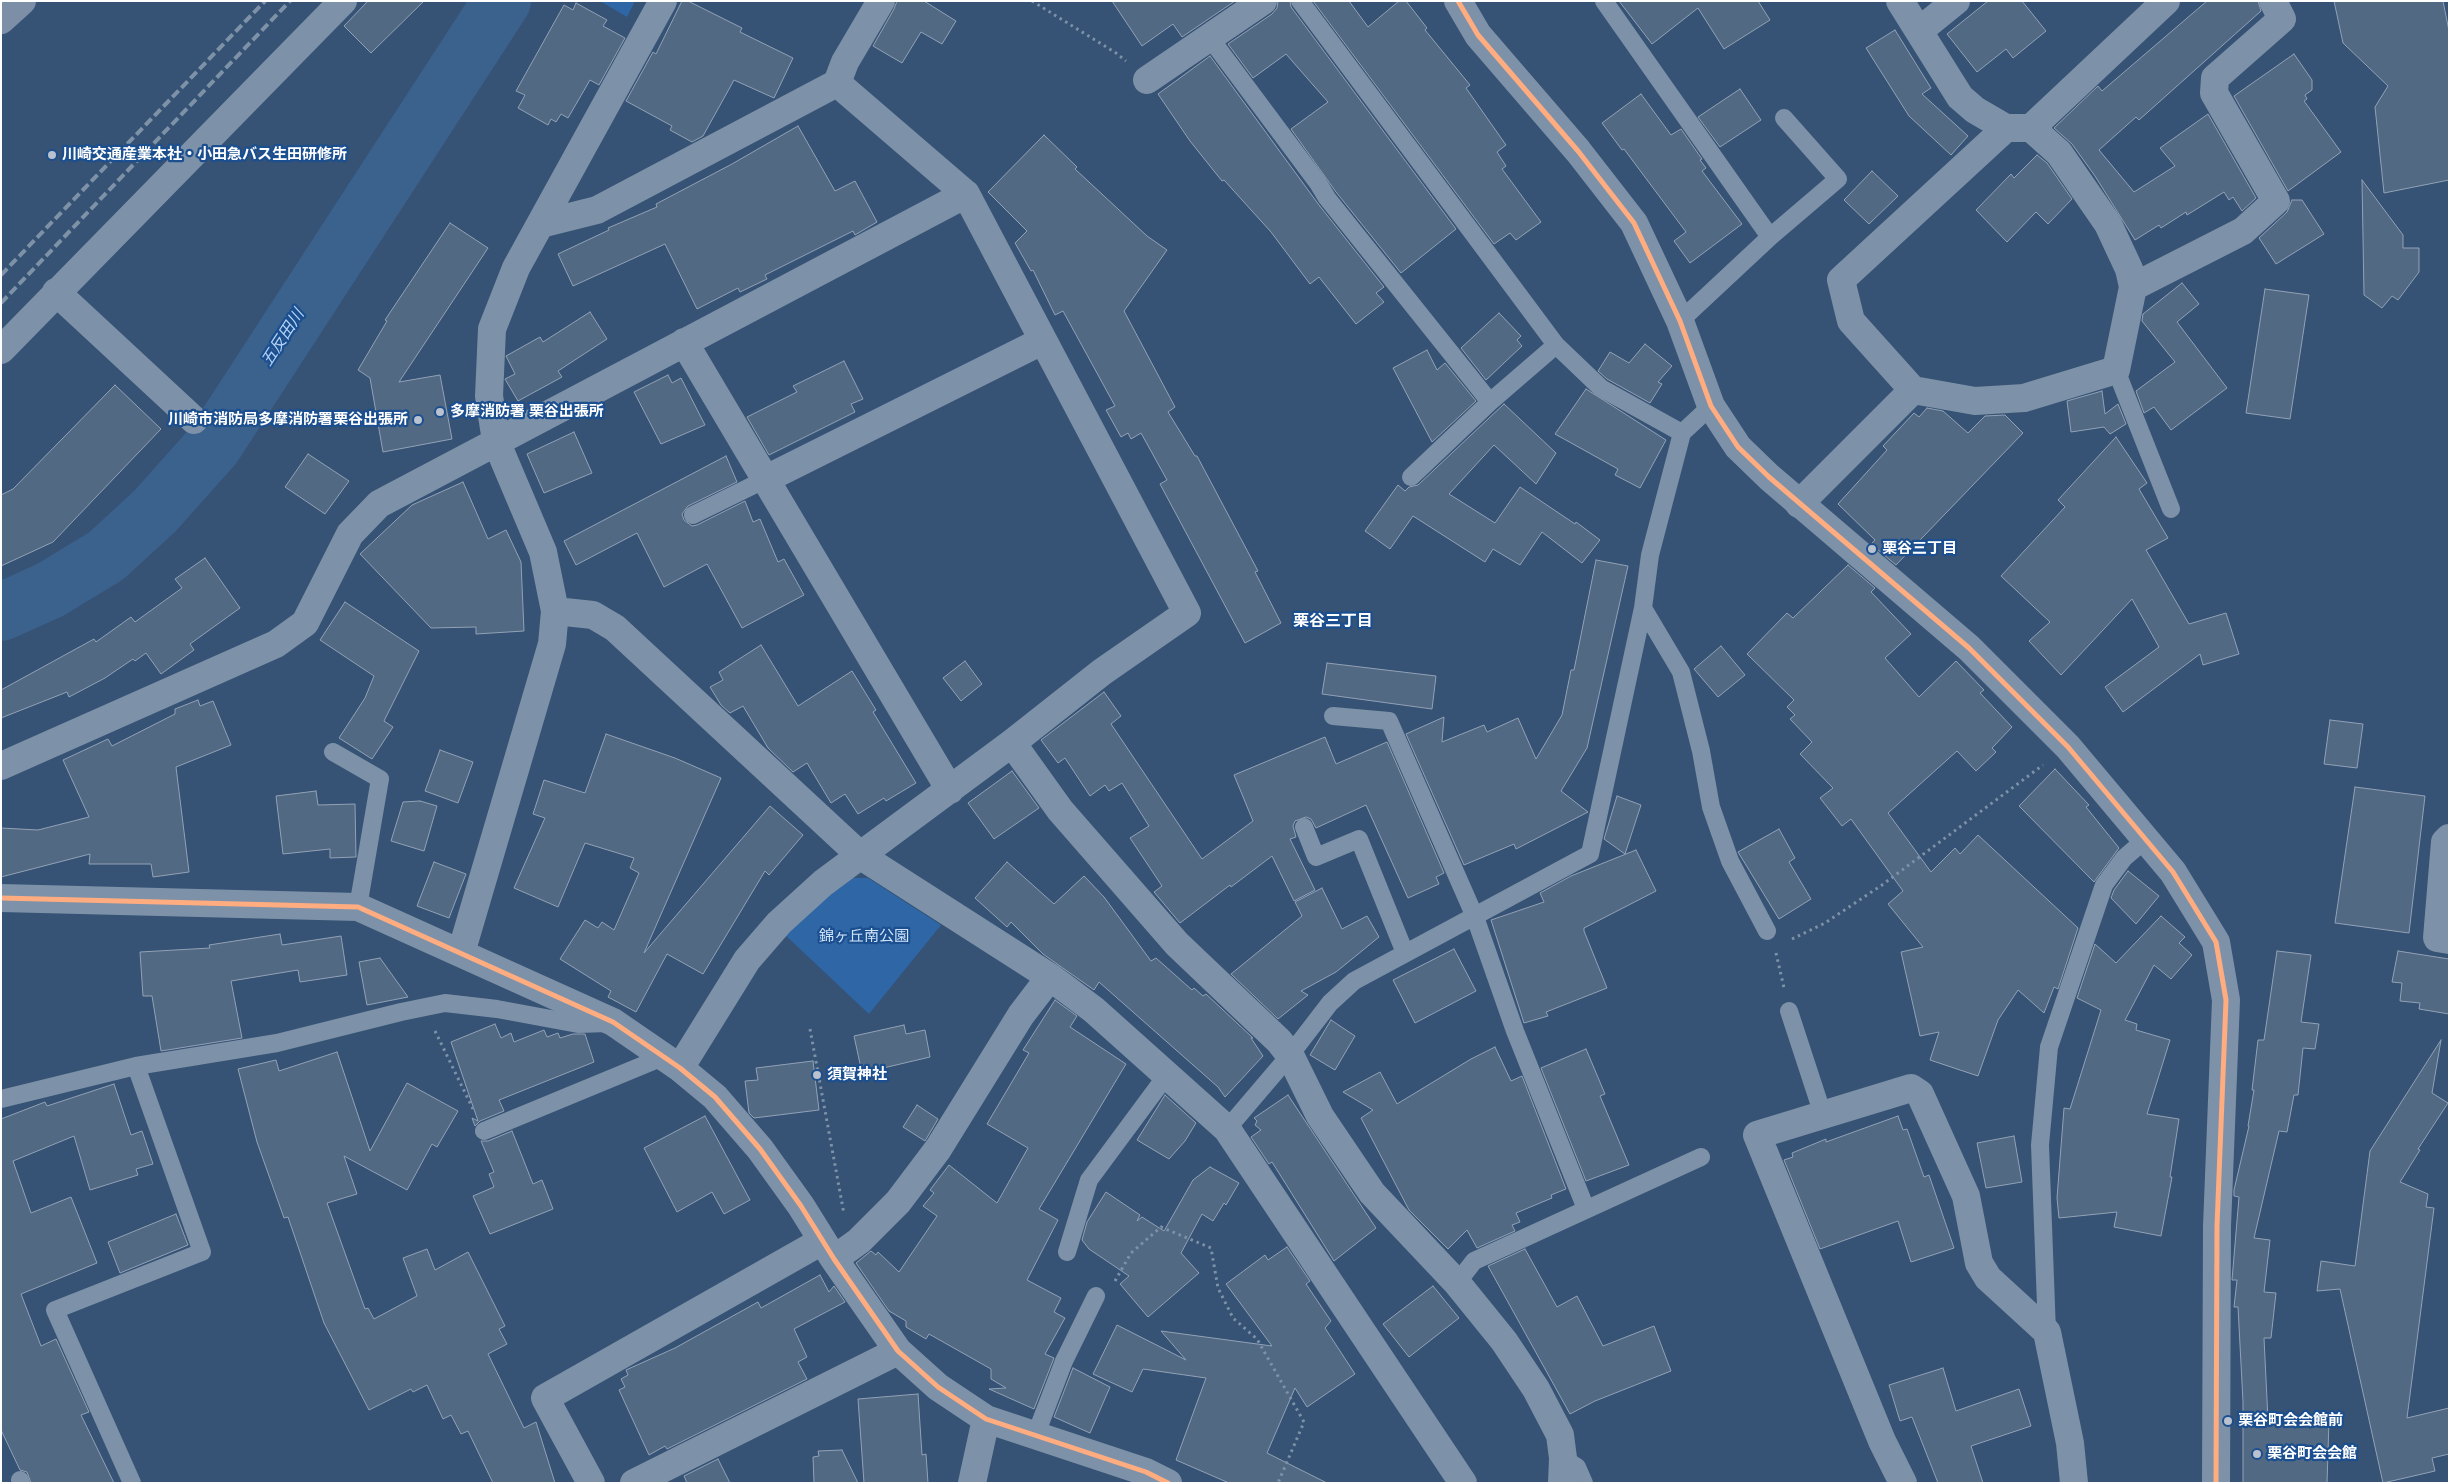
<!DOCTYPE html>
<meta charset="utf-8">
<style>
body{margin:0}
#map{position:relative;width:2450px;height:1484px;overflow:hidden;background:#365274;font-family:Karla,sans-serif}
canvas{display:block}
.frame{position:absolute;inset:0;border:2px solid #fff;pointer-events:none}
</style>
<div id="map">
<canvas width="2450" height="1484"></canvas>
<div class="frame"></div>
</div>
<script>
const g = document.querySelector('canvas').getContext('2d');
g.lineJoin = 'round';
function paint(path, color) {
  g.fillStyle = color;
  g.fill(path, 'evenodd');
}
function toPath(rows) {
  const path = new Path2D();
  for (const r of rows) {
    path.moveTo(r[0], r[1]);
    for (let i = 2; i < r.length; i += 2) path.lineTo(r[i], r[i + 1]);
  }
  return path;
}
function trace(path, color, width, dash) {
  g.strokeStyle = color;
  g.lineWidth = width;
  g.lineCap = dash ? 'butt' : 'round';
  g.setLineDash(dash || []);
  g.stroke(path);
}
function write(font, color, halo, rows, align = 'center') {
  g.font = font + ' Karla,"Noto Sans JP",sans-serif';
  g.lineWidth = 4.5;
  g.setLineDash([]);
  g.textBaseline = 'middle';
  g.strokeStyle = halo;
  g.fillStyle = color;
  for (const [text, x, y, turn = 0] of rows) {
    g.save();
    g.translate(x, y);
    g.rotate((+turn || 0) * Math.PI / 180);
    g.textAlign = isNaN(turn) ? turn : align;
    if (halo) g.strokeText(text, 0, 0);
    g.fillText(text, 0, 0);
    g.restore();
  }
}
const green = toPath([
 [600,1,635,1,627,17],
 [849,878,868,878,941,925,869,1014,784,934]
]);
const river = toPath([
 [1,612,50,590,106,556,155,511,213,446,502,1]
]);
const building = toPath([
 [368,1,424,1,371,53,344,26,368,1],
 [682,1,688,1,742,28,740,32,793,58,774,98,734,80,703,136,692,142,670,130,672,126,626,101,653,52,656,54,682,1],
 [897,1,924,1,956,21,942,44,921,32,902,63,873,46,894,9,897,1],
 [1112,1,1235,1,1182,37,1173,24,1142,46,1112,1],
 [1278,1,1290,1,1291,7,1456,229,1401,273,1336,192,1291,129,1328,102,1286,54,1253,78,1228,44,1272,14,1277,8,1278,1],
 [1313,1,1349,1,1368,27,1399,1,1406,1,1427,28,1425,30,1470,85,1466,88,1506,145,1497,152,1506,166,1502,169,1541,222,1516,240,1510,233,1494,244,1313,1],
 [1619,1,1758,1,1770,20,1724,49,1698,8,1652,44,1619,1],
 [1988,1,2022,1,2046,31,2013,58,2006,49,1977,72,1947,34,1988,1],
 [2207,1,2258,1,2261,11,2139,120,2136,117,2099,150,2134,192,2175,166,2160,148,2208,114,2256,198,2242,211,2233,197,2229,200,2224,192,2187,215,2186,212,2161,228,2159,225,2135,240,2095,176,2072,144,2054,128,2098,86,2102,91,2207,1],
 [2334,1,2443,1,2449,31,2449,180,2384,193,2375,107,2388,86,2343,43,2334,1],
 [576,3,607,20,603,26,625,38,599,85,590,80,568,118,561,114,556,122,551,119,548,125,518,108,525,95,516,91,564,5,573,10,576,3],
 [1895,30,1931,88,1922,94,1968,136,1951,155,1909,116,1866,48,1895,30],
 [2294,54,2312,80,2312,90,2305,95,2307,99,2304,101,2341,152,2288,191,2234,96,2294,54],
 [1210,56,1319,205,1384,287,1376,293,1384,302,1356,324,1319,277,1310,284,1271,232,1224,180,1222,181,1190,141,1158,94,1210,56],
 [1740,89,1761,120,1720,147,1698,117,1740,89],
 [1641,94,1671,135,1681,129,1702,159,1700,160,1706,168,1702,171,1742,224,1690,263,1674,241,1686,232,1624,149,1622,150,1602,123,1641,94],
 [798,126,835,191,855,181,877,222,855,235,853,231,765,275,767,279,740,292,738,288,697,309,665,244,573,286,558,254,609,230,608,228,657,207,656,204,732,164,798,126],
 [1044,135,1077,167,1075,169,1147,236,1167,250,1124,311,1175,407,1168,412,1195,456,1197,456,1258,571,1255,572,1281,623,1245,643,1160,484,1167,480,1141,433,1131,439,1128,433,1121,437,1106,410,1115,406,1063,311,1055,315,1033,270,1031,271,1015,243,1027,231,988,192,1044,135],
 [2037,155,2047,163,2072,199,2048,224,2036,212,2007,242,1976,210,2011,174,2014,178,2037,155],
 [1872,171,1898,196,1869,224,1844,200,1872,171],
 [2362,180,2403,235,2403,248,2419,248,2419,272,2398,300,2392,296,2382,308,2364,295,2362,180],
 [2292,200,2302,200,2324,234,2276,264,2259,238,2287,212,2292,200],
 [450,223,488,248,399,382,440,375,452,439,383,452,370,378,358,370,387,321,385,320,450,223],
 [2182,283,2199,304,2177,322,2227,388,2171,430,2154,407,2144,413,2136,391,2175,362,2142,321,2143,314,2182,283],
 [2265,289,2309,295,2290,419,2246,413,2265,289],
 [590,312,607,339,558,371,562,377,518,401,505,379,515,374,506,356,540,337,543,342,590,312],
 [1499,313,1521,336,1517,340,1522,346,1486,380,1461,348,1499,313],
 [1645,344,1672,366,1658,382,1662,384,1650,403,1607,379,1598,371,1610,352,1629,363,1645,344],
 [1427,350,1437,370,1445,363,1476,401,1432,442,1393,368,1427,350],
 [844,361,863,399,851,404,855,412,769,455,747,417,797,392,793,386,844,361],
 [668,375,672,383,681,378,705,425,661,444,634,392,668,375],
 [115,385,161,429,53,542,1,566,1,495,13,489,115,385],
 [1586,389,1666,440,1640,488,1615,475,1618,469,1555,434,1586,389],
 [2102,391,2105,414,2118,404,2126,424,2110,434,2104,427,2071,432,2067,401,2102,391],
 [1504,404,1556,453,1536,484,1494,445,1449,494,1495,523,1520,487,1575,524,1576,522,1600,540,1582,563,1542,532,1520,565,1493,549,1485,562,1413,516,1390,549,1365,531,1398,485,1405,491,1409,487,1418,485,1504,404],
 [1927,408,1943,411,1968,433,1985,416,2005,415,2023,433,1896,565,1871,544,1875,540,1838,504,1887,450,1883,446,1914,413,1919,417,1927,408],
 [574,432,592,473,544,493,527,454,574,432],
 [2116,437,2147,483,2139,489,2168,538,2146,550,2189,624,2226,613,2239,654,2203,665,2200,654,2123,712,2105,687,2159,647,2132,599,2061,675,2029,641,2050,622,2001,576,2065,507,2058,500,2116,437],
 [308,454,349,481,325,514,285,487,308,454],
 [726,456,737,482,688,506,682,514,684,520,692,526,697,525,745,501,753,522,760,519,778,562,784,559,804,595,742,628,707,564,664,587,637,533,576,565,564,541,726,456],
 [463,482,488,539,506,530,521,562,524,631,476,634,476,627,431,628,360,554,412,505,463,482],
 [205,558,240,608,190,644,194,650,161,674,146,653,135,661,133,659,105,678,69,697,67,692,1,718,1,690,94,639,96,642,131,617,135,622,182,588,175,579,205,558],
 [1596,560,1628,566,1587,748,1561,791,1588,812,1516,849,1514,844,1464,865,1406,734,1444,717,1442,742,1484,725,1487,732,1518,718,1536,759,1562,715,1571,670,1574,670,1596,560],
 [1848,565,1875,588,1871,592,1911,634,1885,658,1919,697,1956,661,1984,690,1980,693,2012,727,1992,748,1996,752,1976,771,1957,751,1888,813,1931,872,1955,848,1960,854,1978,835,2078,928,2058,989,2054,987,2044,1013,2018,990,1998,1020,1978,1076,1930,1060,1939,1032,1920,1036,1901,952,1923,947,1888,904,1903,891,1851,819,1842,826,1820,798,1833,788,1800,754,1812,742,1790,719,1795,715,1787,707,1794,700,1747,654,1787,613,1793,618,1848,565],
 [345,602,419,651,384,721,393,727,372,759,339,738,365,698,374,676,320,640,345,602],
 [761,645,798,706,852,671,876,710,873,712,916,783,886,801,884,798,858,814,845,794,831,803,807,763,793,772,768,748,743,706,730,713,721,705,710,687,723,680,719,672,761,645],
 [1721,646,1745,675,1718,697,1694,669,1721,646],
 [965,661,982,684,961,701,943,678,965,661],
 [1327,663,1436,676,1432,709,1322,694,1327,663],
 [1104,692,1121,716,1111,724,1202,859,1253,821,1234,775,1325,737,1336,764,1387,742,1444,873,1436,877,1439,884,1408,898,1366,805,1316,828,1311,819,1306,817,1295,821,1293,826,1296,837,1290,839,1315,890,1294,901,1272,856,1231,887,1230,885,1180,923,1154,892,1162,886,1130,838,1149,826,1122,783,1109,791,1105,785,1090,796,1065,758,1058,763,1041,740,1104,692],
 [198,700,200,706,213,701,231,745,176,767,189,872,153,877,151,864,89,864,90,854,1,877,1,828,38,830,89,817,63,760,108,739,112,746,175,714,175,709,198,700],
 [2330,720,2363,724,2357,768,2324,764,2330,720],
 [606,734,675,758,721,778,644,953,770,806,803,835,769,875,765,871,703,974,667,954,636,1012,608,997,611,991,560,959,585,920,598,928,602,922,614,930,639,873,630,868,634,858,585,843,558,907,514,888,545,818,533,814,544,780,585,793,606,734],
 [440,750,473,762,458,803,425,791,440,750],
 [2055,769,2089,805,2086,807,2119,848,2094,882,2019,806,2055,769],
 [1012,771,1039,808,994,839,968,803,1012,771],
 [2355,787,2425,796,2409,933,2335,923,2355,787],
 [316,791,318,805,355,804,356,857,330,858,330,849,283,854,276,796,316,791],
 [1617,796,1641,805,1625,854,1604,839,1617,796],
 [420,801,437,806,424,851,391,841,403,802,420,801],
 [1779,829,1795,858,1789,862,1811,899,1779,919,1738,852,1779,829],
 [1636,850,1656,891,1584,928,1584,931,1607,988,1546,1012,1548,1016,1524,1023,1491,920,1544,902,1540,893,1571,876,1636,850],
 [434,862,466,874,449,918,417,906,434,862],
 [1007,862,1054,904,1084,876,1104,897,1151,961,1156,958,1192,990,1194,988,1203,996,1206,994,1253,1038,1251,1038,1263,1056,1225,1097,1218,1087,1099,982,1094,990,1043,954,1011,922,1007,927,975,898,1007,862],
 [2128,871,2159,896,2136,924,2111,898,2114,890,2128,871],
 [1322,888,1342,929,1367,916,1379,937,1336,972,1301,991,1308,995,1278,1019,1231,974,1302,916,1295,902,1322,888],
 [2161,916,2185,937,2179,943,2192,955,2171,979,2154,965,2125,1020,2137,1024,2136,1030,2170,1040,2147,1114,2179,1119,2170,1177,2172,1177,2161,1236,2114,1227,2117,1212,2059,1218,2057,1198,2064,1108,2070,1109,2101,1010,2077,998,2095,944,2116,963,2161,916],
 [280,934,282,945,341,936,347,975,300,982,298,970,231,981,242,1038,161,1051,152,996,143,996,140,952,210,948,209,945,280,934],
 [1454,949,1476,991,1415,1023,1393,980,1454,949],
 [2277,951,2311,955,2301,1022,2319,1024,2315,1049,2303,1048,2298,1095,2294,1095,2287,1132,2279,1131,2254,1238,2270,1240,2264,1292,2276,1293,2271,1338,2264,1338,2268,1420,2329,1421,2327,1483,2243,1483,2243,1402,2238,1307,2234,1307,2237,1280,2232,1280,2239,1197,2234,1196,2234,1190,2249,1126,2248,1126,2254,1090,2252,1090,2258,1040,2264,1040,2277,951],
 [2398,951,2449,959,2449,1014,2419,1009,2420,1003,2400,1001,2402,983,2392,982,2398,951],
 [380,958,408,997,367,1005,359,962,380,958],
 [1055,1000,1077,1016,1070,1027,1126,1064,1039,1209,1058,1220,1027,1280,1061,1298,1054,1312,1065,1318,1045,1354,1054,1358,1034,1409,989,1389,1006,1388,991,1379,991,1369,929,1334,926,1339,906,1327,906,1321,889,1311,856,1263,871,1251,876,1255,878,1252,899,1272,937,1216,923,1206,934,1193,930,1190,949,1165,997,1203,1028,1148,987,1124,1029,1053,1023,1050,1055,1000],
 [1331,1020,1355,1036,1335,1070,1310,1055,1331,1020],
 [495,1024,501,1038,511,1033,514,1042,544,1030,547,1037,558,1033,560,1038,573,1034,585,1034,594,1062,499,1100,504,1111,480,1121,475,1126,472,1118,478,1121,451,1042,495,1024],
 [904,1025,906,1034,925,1030,930,1057,862,1073,854,1036,904,1025],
 [2441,1040,2432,1093,2448,1103,2418,1149,2420,1150,2400,1182,2428,1194,2426,1207,2434,1208,2407,1418,2449,1408,2449,1454,2432,1458,2435,1471,2383,1483,2340,1289,2317,1291,2321,1261,2355,1266,2370,1151,2441,1040],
 [1495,1047,1511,1081,1522,1076,1566,1189,1551,1195,1552,1198,1516,1213,1520,1222,1512,1225,1515,1231,1477,1248,1467,1230,1448,1249,1409,1210,1361,1118,1373,1110,1343,1092,1380,1072,1397,1104,1471,1059,1495,1047],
 [1586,1049,1605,1094,1600,1096,1629,1165,1586,1181,1541,1068,1586,1049],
 [337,1052,370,1151,407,1083,458,1111,437,1147,432,1144,407,1190,344,1156,357,1194,327,1203,365,1309,368,1308,374,1319,417,1296,403,1258,427,1249,435,1270,468,1252,505,1326,499,1329,507,1344,488,1354,524,1428,536,1422,555,1483,493,1483,468,1431,461,1434,451,1415,443,1419,427,1385,413,1392,411,1389,369,1410,324,1323,288,1217,284,1218,257,1142,238,1069,276,1060,279,1071,337,1052],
 [813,1061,819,1110,754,1118,749,1113,745,1081,758,1080,756,1068,813,1061],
 [114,1084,131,1135,142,1131,153,1164,136,1169,138,1175,90,1190,74,1136,13,1161,31,1213,71,1197,97,1263,21,1294,41,1346,56,1339,89,1412,81,1415,114,1483,31,1483,27,1472,20,1470,1,1430,1,1119,45,1102,47,1106,114,1084],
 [1165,1095,1196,1123,1185,1141,1169,1159,1137,1140,1165,1095],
 [1288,1095,1376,1228,1334,1261,1272,1162,1269,1164,1251,1137,1261,1130,1255,1125,1257,1121,1254,1118,1288,1095],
 [917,1105,938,1119,925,1141,903,1127,917,1105],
 [705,1116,750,1200,724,1214,712,1192,677,1212,644,1148,705,1116],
 [1898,1116,1903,1130,1907,1129,1924,1177,1929,1175,1954,1248,1911,1262,1898,1221,1820,1249,1784,1160,1793,1157,1792,1153,1826,1139,1826,1142,1898,1116],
 [512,1131,533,1184,542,1180,553,1209,490,1234,473,1196,494,1187,489,1174,494,1172,481,1141,488,1141,512,1131],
 [2014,1136,2022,1182,1986,1188,1977,1143,2014,1136],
 [1210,1167,1239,1183,1226,1205,1224,1203,1213,1221,1202,1214,1181,1253,1199,1273,1148,1317,1120,1284,1129,1276,1089,1249,1082,1240,1087,1222,1106,1192,1140,1215,1137,1221,1142,1217,1164,1231,1193,1180,1210,1167],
 [176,1214,188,1245,120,1273,108,1242,176,1214],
 [1287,1247,1310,1281,1306,1284,1331,1321,1325,1328,1355,1374,1307,1407,1295,1388,1267,1453,1327,1483,1229,1483,1176,1460,1206,1378,1143,1369,1132,1392,1093,1374,1117,1325,1186,1360,1161,1331,1272,1346,1226,1284,1265,1255,1268,1260,1287,1247],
 [1525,1249,1557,1307,1577,1296,1603,1346,1654,1326,1671,1371,1595,1401,1570,1414,1488,1266,1525,1249],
 [820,1275,829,1292,834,1286,845,1302,794,1329,807,1357,798,1362,807,1379,667,1449,665,1446,649,1455,619,1390,625,1387,621,1379,628,1375,626,1370,675,1348,758,1302,761,1308,820,1275],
 [1433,1286,1459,1318,1409,1357,1383,1324,1433,1286],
 [1073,1368,1110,1387,1090,1433,1054,1417,1073,1368],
 [1943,1368,1956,1411,2019,1389,2031,1426,1971,1446,1983,1483,1938,1483,1912,1417,1900,1421,1889,1385,1943,1368],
 [918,1394,922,1455,926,1454,928,1483,864,1483,858,1399,918,1394],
 [842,1450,858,1483,814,1483,813,1457,819,1456,818,1451,842,1450],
 [718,1459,730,1483,687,1483,684,1476,718,1459]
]);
const path = toPath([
 [1032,1,1116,53,1126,61],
 [1792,939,1825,923,1882,885,2043,765],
 [1776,953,1784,988],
 [810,1029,844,1214],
 [435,1031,473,1109],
 [1115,1281,1131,1253,1161,1227,1211,1248,1218,1288,1233,1318,1257,1339,1304,1422,1278,1483]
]);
const service = toPath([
 [1300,1,1556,345,1601,388,1682,433],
 [1604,1,1770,237],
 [1210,38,1318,183,1327,198,1490,402],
 [1680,321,1770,237,1838,179,1784,118],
 [2116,370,2171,509],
 [1411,477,1490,402,1556,345],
 [693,515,764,480],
 [1643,608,1681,672,1701,751,1711,807,1730,861,1767,931],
 [1333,716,1389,721,1475,917,1515,1031,1586,1209],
 [333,752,380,779,358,907],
 [1304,827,1316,857,1359,839,1405,953],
 [1789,1011,1823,1115],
 [1,1099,136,1066,277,1043,401,1012,445,1003,497,1009,578,1024,608,1023],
 [1227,1129,1290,1055,1330,1003,1354,981,1590,854,1643,608,1650,555,1682,433,1711,406],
 [484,1131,663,1057],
 [1067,1252,1089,1180,1166,1076],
 [1457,1283,1474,1261,1701,1157],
 [2047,1332,2040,1145,2049,1047,2104,885,2124,858,2146,839],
 [1036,1434,1064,1361,1096,1296],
 [1563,1458,1577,1467,1584,1483],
 [20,1480,21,1483],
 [132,1483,55,1310,202,1252,136,1066]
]);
const minor = toPath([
 [1900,1,1960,97,1975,110,2006,128],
 [1919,31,1956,1],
 [1147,80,1263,1],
 [2031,128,2059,153,2108,224,2129,269,2133,287,2116,370,2024,398,1975,401,1913,390,1851,321,1841,280,2006,128,2031,128,2166,1],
 [541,224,597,210,837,83,845,62,881,1],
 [2133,287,2243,231,2276,201,2214,93,2215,78,2282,19,2273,1],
 [56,292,194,420],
 [684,342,950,790],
 [1,350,343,1],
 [764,480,1042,341],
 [1799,504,1913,390],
 [555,611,593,615,615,628,861,856,1050,977,1094,1010,1227,1129,1463,1483],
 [1012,743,1060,810,1177,944,1279,1041,1290,1055,1320,1116,1372,1193,1457,1283,1504,1341,1536,1389,1560,1435,1563,1458,1562,1483],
 [1,766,276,644,305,623,350,534,379,504,966,194],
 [2449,838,2445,842,2437,938,2449,940],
 [1,898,358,907,613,1022,680,1068,715,1097,760,1149,801,1206,834,1259,898,1351,938,1387,986,1419,1146,1472,1168,1483],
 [461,953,552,644,555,611,543,552,496,441,489,396,492,329,516,268,663,1],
 [680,1068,747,960,779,923,823,883,1012,743,1102,672,1187,613,966,194,837,83],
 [834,1259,859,1241,898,1202,938,1149,1021,1015,1050,977],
 [591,1483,545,1398,822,1241],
 [634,1483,898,1351],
 [972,1483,986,1419],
 [1903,1483,1882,1441,1757,1135,1911,1088,1920,1094,1966,1196,1979,1263,1988,1278,2047,1332,2070,1443,2074,1483]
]);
const tertiary = toPath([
 [1458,1,1478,35,1578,151,1634,223,1680,321,1711,406,1738,447,1769,477,1969,648,2068,747,2173,872,2216,942,2226,1000,2217,1226,2216,1483]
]);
const primary = toPath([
 [1,20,22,1]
]);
const rail = toPath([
 [1,275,265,1],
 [1,303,290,1]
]);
const cycleway = toPath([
 [1458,1,1478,35,1578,151,1634,223,1680,321,1711,406,1738,447,1769,477,1969,648,2068,747,2173,872,2216,942,2226,1000,2217,1226,2216,1483],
 [1,898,358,907,613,1022,680,1068,715,1097,760,1149,801,1206,834,1259,898,1351,938,1387,986,1419,1146,1472,1168,1483]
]);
const markers = [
 [52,155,5,"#b9c2ce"],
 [440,412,5,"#b9c2ce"],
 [418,420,5,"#b9c2ce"],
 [1872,549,5,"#b9c2ce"],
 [817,1075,5,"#b9c2ce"],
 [2228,1421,5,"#b9c2ce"],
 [2257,1454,5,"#b9c2ce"]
];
const poiNames = [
 ["川崎交通産業本社・小田急バス生田研修所",62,155],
 ["多摩消防署 栗谷出張所",450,412],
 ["川崎市消防局多摩消防署栗谷出張所",408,420,"right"],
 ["栗谷三丁目",1882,549],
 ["須賀神社",827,1075],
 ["栗谷町会会館前",2238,1421],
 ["栗谷町会会館",2267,1454]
];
const parkNames = [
 ["錦ヶ丘南公園",864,937]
];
const waterNames = [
 ["五反田川",283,338,-57]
];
const neighbourhoodNames = [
 ["栗谷三丁目",1333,621]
];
paint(green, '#2f66a5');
trace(river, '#3b618d', 58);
paint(building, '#526984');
trace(building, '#92a2b6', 1);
trace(path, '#7d92a8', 3, [2.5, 4]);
trace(service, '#7d92a8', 18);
trace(minor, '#7d92a8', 28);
trace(tertiary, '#7d92a8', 28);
trace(primary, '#7d8ea7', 28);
trace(rail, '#7e92a7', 4, [9, 4]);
trace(cycleway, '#ffac80', 5);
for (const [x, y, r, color] of markers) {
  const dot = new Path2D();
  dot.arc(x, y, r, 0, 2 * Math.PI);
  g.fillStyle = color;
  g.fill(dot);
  trace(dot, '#1b4f8f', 2);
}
write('bold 15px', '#fff', '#1b4f8f', poiNames, 'left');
write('15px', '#cfe3fa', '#1b4f8f', parkNames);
write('italic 16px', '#b5d3f5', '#1b4f8f', waterNames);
write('bold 16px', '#fff', '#1b4f8f', neighbourhoodNames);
</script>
